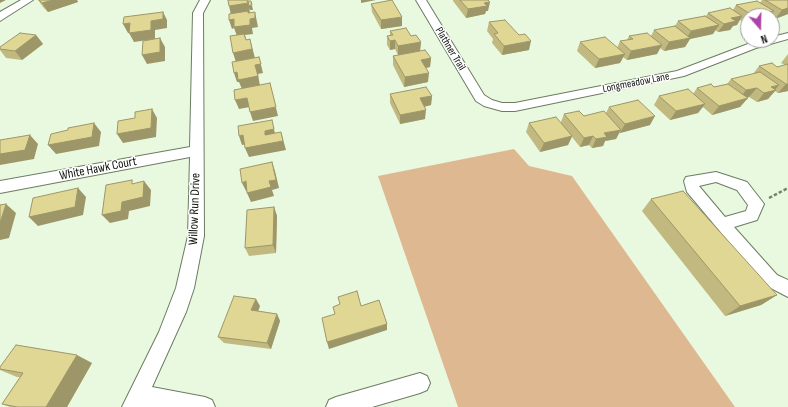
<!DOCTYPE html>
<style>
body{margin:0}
#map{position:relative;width:788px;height:407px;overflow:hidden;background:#e9f9df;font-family:"Sofia Sans Condensed",sans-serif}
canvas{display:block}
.north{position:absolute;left:740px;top:8px;width:40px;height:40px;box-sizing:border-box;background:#fff;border:1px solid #9fa19e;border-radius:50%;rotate:160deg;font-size:11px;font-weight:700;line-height:16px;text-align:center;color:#0f140c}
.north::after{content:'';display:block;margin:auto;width:14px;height:18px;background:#ad45a7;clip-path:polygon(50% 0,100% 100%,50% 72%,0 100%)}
</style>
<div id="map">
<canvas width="788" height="407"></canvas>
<div class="north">N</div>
</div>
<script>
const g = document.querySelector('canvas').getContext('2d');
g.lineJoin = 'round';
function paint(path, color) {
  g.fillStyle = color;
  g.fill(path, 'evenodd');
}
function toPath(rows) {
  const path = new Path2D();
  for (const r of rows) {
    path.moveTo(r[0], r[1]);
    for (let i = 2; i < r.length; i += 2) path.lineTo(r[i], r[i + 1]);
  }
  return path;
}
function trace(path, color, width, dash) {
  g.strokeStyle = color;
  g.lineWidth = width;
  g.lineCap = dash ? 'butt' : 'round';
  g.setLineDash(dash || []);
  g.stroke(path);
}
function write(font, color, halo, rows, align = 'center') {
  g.font = font + ' "Sofia Sans Condensed",sans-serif';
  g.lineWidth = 3;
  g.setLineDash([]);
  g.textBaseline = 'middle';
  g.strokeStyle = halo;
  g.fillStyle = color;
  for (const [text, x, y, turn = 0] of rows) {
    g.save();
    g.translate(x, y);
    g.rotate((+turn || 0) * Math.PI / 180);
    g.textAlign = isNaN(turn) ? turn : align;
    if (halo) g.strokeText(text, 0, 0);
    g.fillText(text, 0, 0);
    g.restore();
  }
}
const green = toPath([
 [514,149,529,166,572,176,735,407,458,407,378,176]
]);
const path = toPath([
 [769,198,788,188]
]);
const minor = toPath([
 [21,0,33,0,0,21,0,12,21,0],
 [200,0,210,0,203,13,204,236,194,288,186,312,152,387,205,397,212,400,215,407,122,407,159,332,176,288,188,236,190,157,0,193,0,181,190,147,193,13,200,0],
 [416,0,426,0,484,95,492,100,502,103,515,103,677,71,748,44,762,40,772,40,772,37,788,33,788,39,756,48,684,76,515,111,502,111,484,106,476,101,416,0],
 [716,172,747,182,761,200,764,204,757,220,734,227,777,275,788,280,788,297,765,285,687,192,684,181,686,177,716,172],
 [716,182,737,190,748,205,746,211,725,217,699,186,716,182],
 [420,373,427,376,430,383,427,390,420,393,372,407,326,407,329,400,336,397,420,373]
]);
const wall = toPath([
 [38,0,77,0,78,2,48,12,43,7],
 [453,0,488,0,488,11,486,11,485,14,466,18,453,1],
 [762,0,788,0,788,14,775,19,772,16,748,16,748,24,746,24,740,20,737,25,733,26,730,30,718,32,715,30,713,34,690,39,685,47,664,51,660,48,657,54,627,60,623,57,620,63,595,68,577,51,580,42,617,48,620,41,627,40,629,36,651,36,654,30,675,26,678,21,706,16,708,13,733,10,736,5,760,3],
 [371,4,402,26,381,29,372,12],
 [489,22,529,50,502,55,492,43,493,39,487,31],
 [390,31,411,36,421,42,420,51,431,58,430,67,426,68,428,82,404,87,393,65,393,56,398,55,395,49,390,50,387,45,387,36,390,35],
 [36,35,43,44,22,60,6,58,0,50,0,47],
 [788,54,788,91,778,93,775,91,768,99,757,102,749,97,747,98,748,98,740,107,712,115,703,107,698,113,670,120,654,105,659,96,693,94,697,88,714,87,727,84,731,79,753,74,759,66,777,67,785,65,781,63],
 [390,94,432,96,431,105,424,107,425,119,400,124,390,103],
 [609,107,650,125,620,133,619,132,616,139,605,141,603,146,592,148,589,145,580,147,572,137,568,145,540,152,526,132,529,123,561,122,564,114,584,116,606,113],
 [651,199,777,295,761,305,725,316,642,211],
 [274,207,277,216,276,253,249,256,245,248],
 [260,306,258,311,277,314,280,321,271,349,224,343,218,337],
 [92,363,67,407,10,407,2,404,20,377,17,377,0,370,0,367]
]);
const shadedWall = toPath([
 [0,0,6,0,0,3],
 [53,0,77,0,78,2,48,12,42,3],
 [361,0,376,0,361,3],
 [251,1,253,10,250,10,249,8,250,12,249,12,250,19,255,12,258,27,252,28,253,34,245,35,247,43,237,36,234,28,232,29,229,20,234,19,250,25,231,15,229,6,248,3,249,6],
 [490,2,488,11,486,11,485,14,466,18,468,9,484,3],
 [788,8,788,14,775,19,782,10],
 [774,11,770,16,752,16,752,15],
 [163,12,167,20,167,28,155,30,155,39,134,42,129,33,151,21],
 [742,16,737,25,733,26,730,30,718,32,724,24,731,18],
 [402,17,402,26,381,29,381,20],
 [130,23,135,32,128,33,123,24],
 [719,25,713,34,690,39,685,47,664,51,669,42,686,39,691,31],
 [36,35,43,44,22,60,15,51],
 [160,38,165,47,165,61,147,64,142,55],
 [250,39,255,58,236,62,233,53],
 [395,40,395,49,390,50,390,41],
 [531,41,529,50,502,55,504,46],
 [421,42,420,51,398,55,398,46],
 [662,45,657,54,627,60,631,51],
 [625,54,620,63,595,68,599,59],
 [259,57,263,73,258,74,260,86,242,89,239,82,237,82,234,73,237,72,255,65],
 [431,58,430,67,420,69,421,60],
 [429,73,428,82,404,87,405,77],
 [270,83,278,116,253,121,250,112],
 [786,84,788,84,788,91,778,93],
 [779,85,774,91,776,90,768,99,757,102,764,93,771,87],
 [757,88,749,97,739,99,746,90],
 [432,96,431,105,419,108,420,98],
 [247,98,250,107,239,109,235,100],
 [748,98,740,107,712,115,719,106],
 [705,104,698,113,670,120,676,111],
 [152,109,157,118,156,137,123,143,117,134],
 [426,110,425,119,400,124,400,115],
 [655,116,650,125,620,133,625,124],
 [272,120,276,138,281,132,286,150,249,157,245,148,265,135,265,131],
 [94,123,101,132,99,146,56,154,48,145],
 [621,130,616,139,605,141,603,146,592,148,596,139,604,133],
 [30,135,38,144,34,159,0,165,0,154],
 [243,135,247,144,242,145,239,136],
 [572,136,568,145,540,152,544,143],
 [593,136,589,145,580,147,584,138],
 [272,162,275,171,279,188,272,190,274,196,251,202,247,193,269,181],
 [144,181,151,190,150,206,129,211,128,219,110,223,102,215,122,202],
 [246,181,249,190,246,191,242,183],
 [78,188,86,197,83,215,38,226,29,217],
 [6,204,16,213,9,238,0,240,0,223],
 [274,207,277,216,276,253,273,245],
 [777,295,761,305,725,316,740,306],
 [256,299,260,306,256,317,251,310],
 [277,314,280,321,271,349,267,343],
 [387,324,387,330,329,349,327,342],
 [77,355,92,363,67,407,46,407]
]);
const building = toPath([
 [39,0,53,0,42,3,39,0],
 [228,0,247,0,248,3,229,6,228,0],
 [392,0,402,17,381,20,371,4,392,0],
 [460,0,488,0,490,2,484,3,487,6,468,9,460,0],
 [765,0,788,0,788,8,782,10,765,0],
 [248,1,251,1,252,5,249,6,248,1],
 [757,1,774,11,752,15,736,5,757,1],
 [730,8,742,16,731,18,736,21,724,24,708,13,730,8],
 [248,11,248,13,255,12,255,18,250,19,250,25,234,27,234,19,229,20,229,14,248,11],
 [163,12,163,19,151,21,151,30,129,33,130,23,123,24,124,17,163,12],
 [705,16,719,25,691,31,678,21,705,16],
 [505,20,519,35,525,34,531,41,504,46,494,34,498,33,489,22,505,20],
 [675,26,690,38,669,42,654,30,675,26],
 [406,28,411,36,416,35,421,42,398,46,395,40,390,41,387,36,393,35,390,31,406,28],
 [20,33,36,35,15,51,0,49,0,47,20,33],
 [647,33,662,45,631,51,620,41,633,39,629,36,647,33],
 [244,34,246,40,250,39,252,49,233,53,230,36,244,34],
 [605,37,625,54,599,59,580,42,605,37],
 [160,38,160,52,142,55,143,41,160,38],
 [425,50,431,58,421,60,429,73,405,77,393,56,425,50],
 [259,57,261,64,255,65,258,76,238,80,237,72,234,73,232,62,259,57],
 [772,63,777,67,788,64,788,84,786,84,759,66,772,63],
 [760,72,779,85,771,87,776,90,764,93,757,88,746,90,731,79,760,72],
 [270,83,276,107,250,112,247,98,235,100,234,90,270,83],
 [711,84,714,87,728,84,748,98,719,106,697,88,711,84],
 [426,87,432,96,420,98,426,110,400,115,390,94,426,87],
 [688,89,705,104,676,111,659,96,688,89],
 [638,100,655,116,625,124,609,107,638,100],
 [152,109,151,128,117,134,118,121,135,118,135,112,152,109],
 [579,111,584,116,604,111,621,130,604,133,607,137,596,139,593,136,584,138,564,114,579,111],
 [556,117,572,136,544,143,529,123,556,117],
 [272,120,274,129,265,131,265,135,281,132,283,141,245,148,243,135,239,136,238,126,272,120],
 [94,123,92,137,48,145,51,134,68,130,68,128,94,123],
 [30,135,25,150,0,154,0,140,30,135],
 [272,162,276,180,269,181,271,187,247,193,246,181,242,183,240,169,272,162],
 [132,180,132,184,144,181,143,197,122,202,121,211,102,215,106,185,132,180],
 [78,188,75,207,29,217,33,198,78,188],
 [683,191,777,295,740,306,651,199,683,191],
 [6,204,0,223,0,205,6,204],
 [274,207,273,245,245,248,247,210,274,207],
 [357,291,361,306,379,300,387,324,327,342,322,318,335,314,333,307,340,304,338,297,357,291],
 [234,296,256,299,251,310,277,314,267,343,218,337,234,296],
 [16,345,77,355,46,407,17,407,2,404,23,373,0,369,0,367,16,345]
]);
const farStreetnames = [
 ["Plathner Trail",450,49,59],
 ["Longmeadow Lane",636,83,-11]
];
const streetNames = [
 ["White Hawk Court",98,169,-11],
 ["Willow Run Drive",195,209,-88]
];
paint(green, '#deb890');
trace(minor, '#6d7b64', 2);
trace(path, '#778171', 2.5, [3.5, 2]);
paint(minor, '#fff');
paint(wall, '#c1b980');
paint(shadedWall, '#9d9668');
paint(building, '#e0d795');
trace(building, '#9d9668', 1);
write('11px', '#0f140c', '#fff', farStreetnames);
write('13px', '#0f140c', '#fff', streetNames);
</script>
